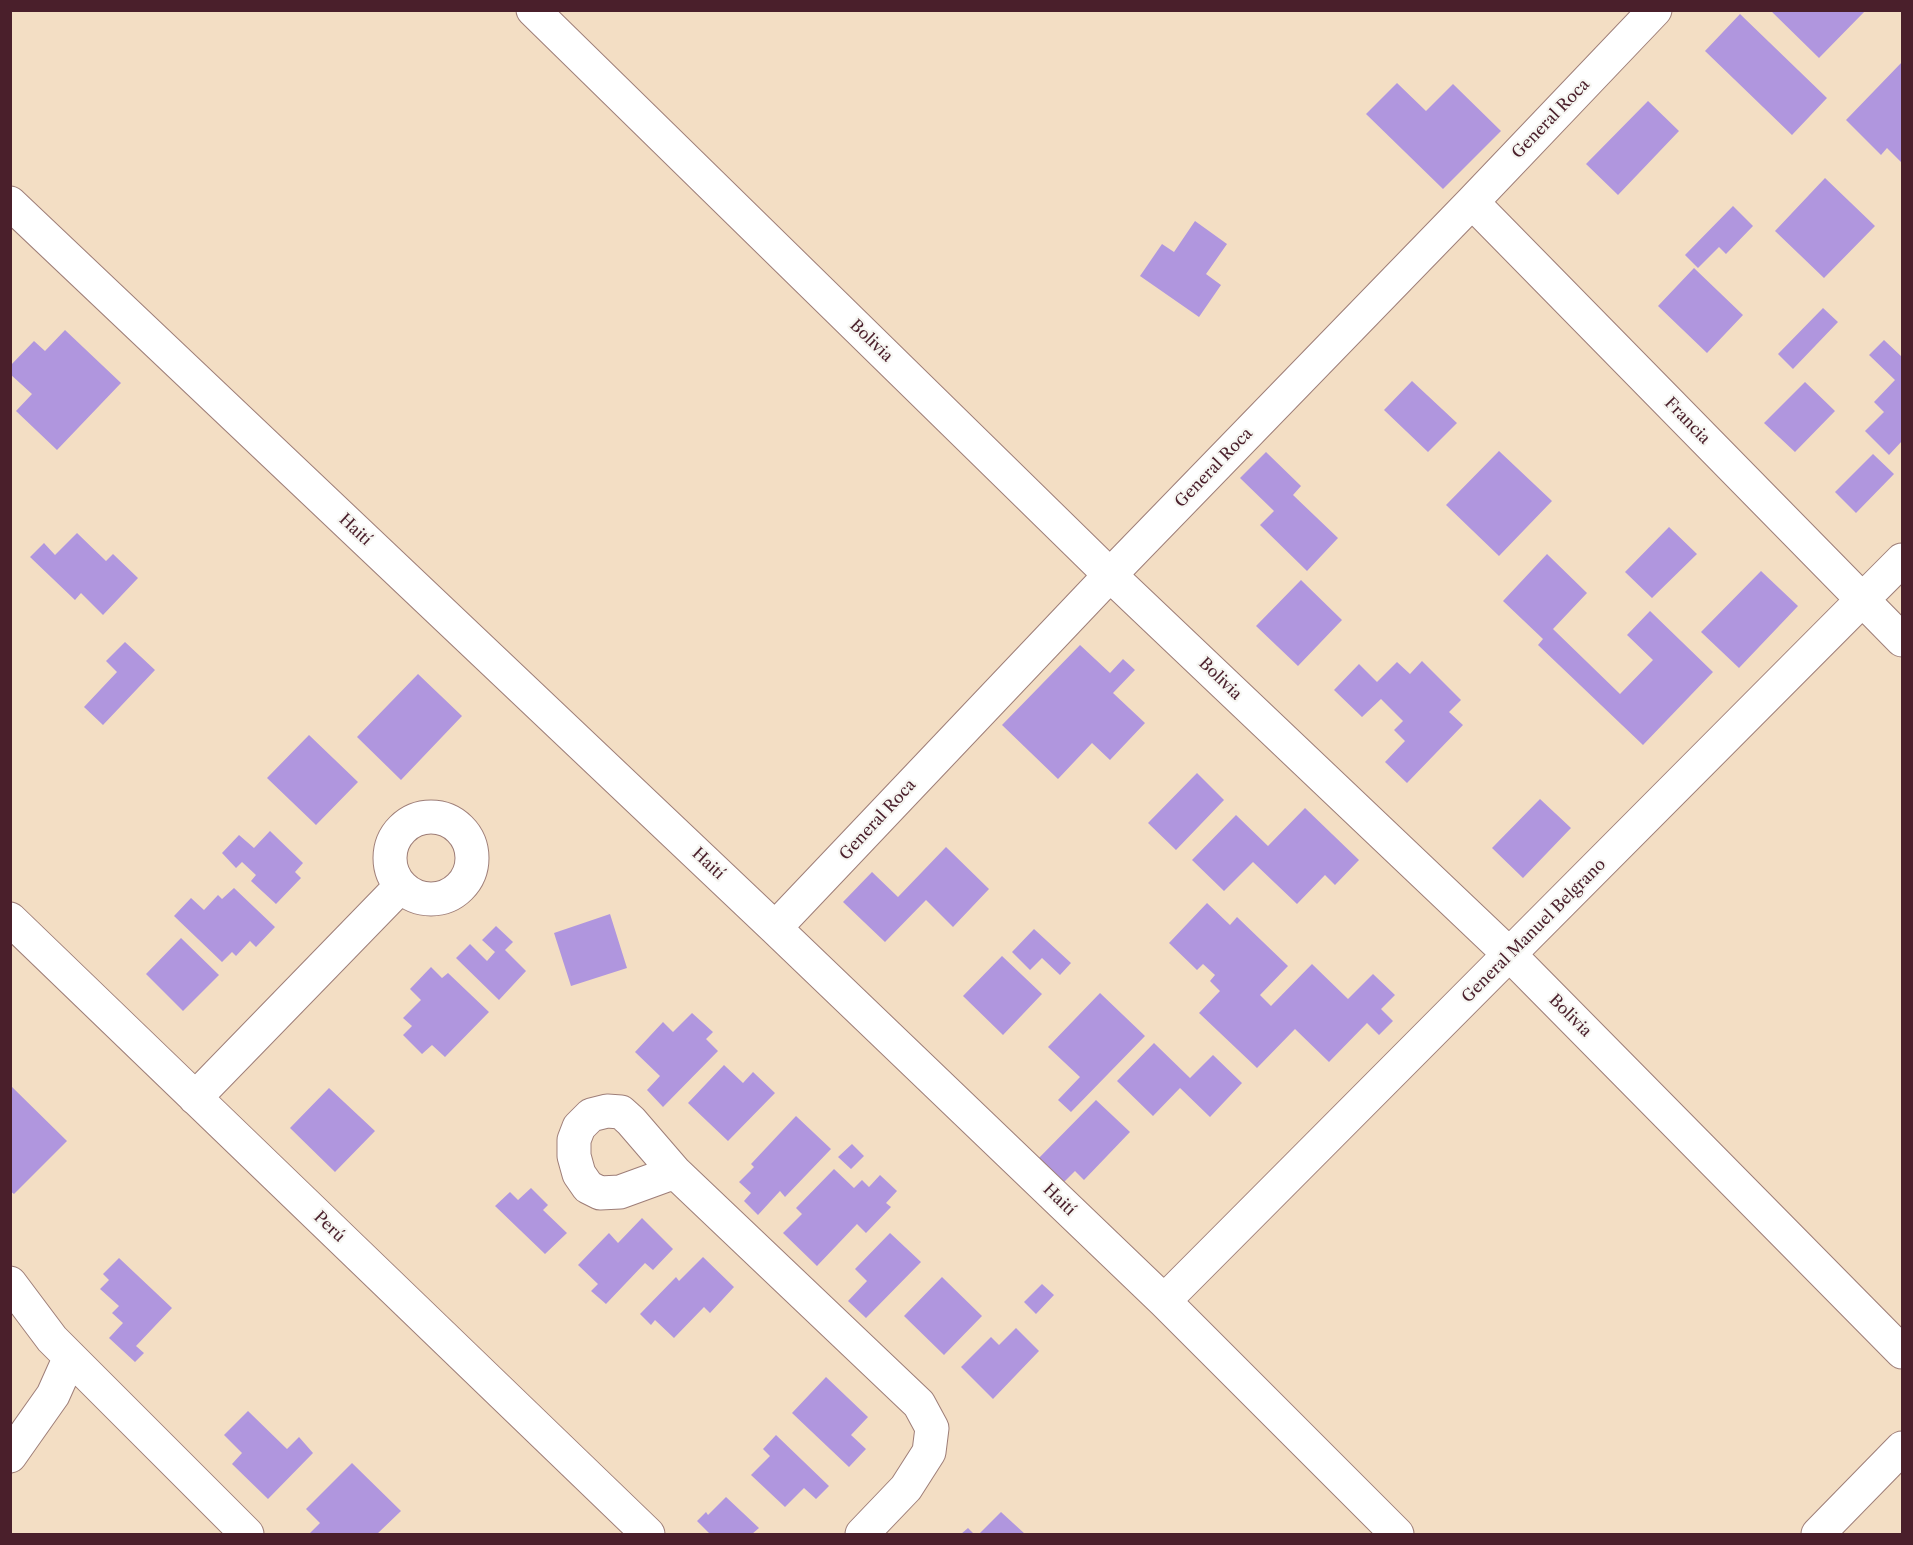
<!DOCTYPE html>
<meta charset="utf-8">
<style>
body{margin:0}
#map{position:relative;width:1913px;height:1545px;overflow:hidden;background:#f3dec4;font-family:"Libre Caslon Text",serif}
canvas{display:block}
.frame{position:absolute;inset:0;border:12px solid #4a1f2b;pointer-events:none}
</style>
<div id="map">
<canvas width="1913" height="1545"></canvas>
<div class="frame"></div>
</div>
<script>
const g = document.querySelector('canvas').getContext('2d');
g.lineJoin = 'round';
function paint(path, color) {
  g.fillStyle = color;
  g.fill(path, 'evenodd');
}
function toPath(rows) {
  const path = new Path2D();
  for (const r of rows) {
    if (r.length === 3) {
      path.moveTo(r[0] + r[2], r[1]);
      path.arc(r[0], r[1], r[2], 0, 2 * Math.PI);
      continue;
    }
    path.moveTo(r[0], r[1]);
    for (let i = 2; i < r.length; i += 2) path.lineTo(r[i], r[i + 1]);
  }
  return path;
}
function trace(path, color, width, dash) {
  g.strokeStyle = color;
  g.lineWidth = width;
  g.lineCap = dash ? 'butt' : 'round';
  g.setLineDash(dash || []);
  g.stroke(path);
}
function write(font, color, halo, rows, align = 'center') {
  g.font = font + ' "Libre Caslon Text",serif';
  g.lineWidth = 4.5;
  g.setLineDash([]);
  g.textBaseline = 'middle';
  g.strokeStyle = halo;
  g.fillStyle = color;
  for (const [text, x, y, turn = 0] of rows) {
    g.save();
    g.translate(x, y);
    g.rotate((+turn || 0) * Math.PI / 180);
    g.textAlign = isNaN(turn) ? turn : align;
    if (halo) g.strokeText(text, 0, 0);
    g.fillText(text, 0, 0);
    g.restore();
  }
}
const building = toPath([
 [1770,10,1866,10,1819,58],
 [1740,14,1827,98,1792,135,1705,51],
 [1902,62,1902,163,1887,148,1881,155,1846,120],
 [1397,83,1426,111,1453,84,1501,131,1443,189,1366,114],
 [1648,101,1679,131,1618,195,1586,164],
 [1825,178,1875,226,1824,278,1775,231],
 [1733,206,1753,226,1726,254,1719,247,1698,268,1685,255],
 [1195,221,1227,244,1206,274,1221,285,1199,317,1140,276,1162,244,1174,252],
 [1694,268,1743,315,1707,353,1658,306],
 [1823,308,1838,322,1793,369,1778,354],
 [65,330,121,383,57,450,16,411,32,394,10,374,10,366,34,341,45,351],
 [1884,340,1902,357,1902,441,1889,455,1865,431,1884,412,1874,402,1895,380,1869,355],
 [1412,381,1457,423,1428,452,1384,410],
 [1805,382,1835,411,1795,452,1764,423],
 [1499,451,1552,501,1499,556,1446,505],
 [1266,452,1301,486,1293,495,1338,538,1307,571,1260,525,1274,511,1240,478],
 [1873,454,1894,474,1856,513,1835,492],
 [1669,527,1697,554,1652,598,1625,572],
 [77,533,106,561,113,554,138,578,103,615,81,593,75,600,30,557,44,543,55,555],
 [1547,554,1587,593,1553,629,1620,694,1653,660,1627,635,1650,611,1713,672,1643,745,1538,645,1543,639,1503,601],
 [1761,571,1798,606,1739,668,1701,632],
 [1301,580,1342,620,1298,666,1256,626],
 [125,642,155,670,103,725,84,707,117,672,106,661],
 [1080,645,1110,673,1123,659,1135,670,1113,693,1145,723,1110,760,1092,743,1058,779,1002,725],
 [1422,661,1461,700,1449,712,1463,725,1407,783,1385,762,1405,741,1394,730,1403,721,1381,699,1362,717,1334,690,1359,664,1377,682,1397,662,1410,674],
 [418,674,462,716,401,780,357,737],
 [309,735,358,782,316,825,267,778],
 [1197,773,1224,800,1176,850,1148,823],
 [1540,799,1571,828,1523,878,1492,848],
 [1305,808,1359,860,1335,885,1325,875,1297,904,1253,862,1224,891,1192,860,1236,815,1268,846],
 [270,831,303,863,295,872,301,878,276,904,251,881,256,875,242,862,236,868,222,853,239,835,254,848],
 [946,847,989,889,953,927,926,900,885,942,843,902,872,872,898,897],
 [234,888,275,927,256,947,250,941,236,956,232,952,222,962,174,916,191,898,204,910,218,895,222,899],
 [1207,903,1230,925,1237,917,1288,966,1260,995,1271,1006,1312,964,1348,999,1373,974,1395,995,1381,1009,1393,1021,1379,1035,1367,1023,1329,1062,1295,1029,1257,1068,1199,1013,1220,991,1210,981,1215,975,1203,964,1197,970,1169,943],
 [610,914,627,968,571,986,554,933],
 [496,926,513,942,505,950,526,971,499,1000,456,958,470,944,487,961,495,952,482,940],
 [1034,929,1071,963,1060,975,1042,958,1030,970,1012,952],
 [181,938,219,975,183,1011,146,974],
 [1002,956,1042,994,1003,1035,963,996],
 [431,967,442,978,448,973,489,1012,445,1057,432,1045,422,1054,403,1035,412,1026,403,1018,421,1000,410,989],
 [1100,993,1145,1036,1071,1112,1058,1100,1080,1077,1048,1047],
 [692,1013,713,1032,706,1039,718,1051,663,1107,647,1090,660,1076,635,1052,663,1022,673,1032],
 [1154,1043,1190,1078,1213,1055,1242,1083,1210,1117,1180,1088,1153,1116,1117,1081],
 [724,1065,743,1083,753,1072,775,1093,728,1141,688,1103],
 [10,1085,67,1141,14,1194,10,1191],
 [329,1088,375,1131,335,1172,290,1128],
 [1096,1100,1130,1132,1084,1180,1075,1171,1059,1187,1034,1163],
 [796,1116,831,1149,785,1197,780,1191,758,1215,744,1201,751,1193,739,1182,754,1167,751,1164],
 [852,1144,864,1156,851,1169,838,1157],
 [834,1169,854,1188,862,1180,869,1187,880,1175,897,1191,886,1203,891,1207,866,1233,857,1224,817,1266,783,1233,802,1214,796,1208],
 [531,1188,548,1205,543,1210,567,1233,545,1254,495,1206,510,1192,518,1200],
 [642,1218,673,1249,653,1270,645,1263,606,1304,591,1291,598,1284,578,1265,609,1233,618,1243],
 [890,1233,921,1262,866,1318,848,1301,867,1281,855,1269],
 [703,1257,734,1287,710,1313,704,1307,674,1338,655,1320,651,1325,640,1314,676,1277,679,1281],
 [119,1258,172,1308,136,1346,144,1353,135,1362,109,1338,123,1323,112,1313,119,1306,100,1289,109,1280,103,1274],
 [942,1277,982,1316,944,1355,904,1316],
 [1042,1284,1054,1295,1036,1314,1024,1302],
 [1016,1328,1039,1351,993,1399,961,1367,991,1337,999,1345],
 [826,1377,868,1417,851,1435,866,1449,849,1467,792,1413],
 [248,1411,287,1449,299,1437,313,1453,268,1499,232,1464,242,1453,224,1435],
 [776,1435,829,1486,816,1499,804,1488,785,1507,751,1475,770,1456,763,1449],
 [352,1463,401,1511,377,1534,309,1534,320,1523,306,1509],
 [726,1497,759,1528,752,1534,710,1534,697,1521,706,1512,708,1515],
 [1001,1512,1025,1534,979,1534],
 [968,1528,974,1534,961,1534]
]);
const minor = toPath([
 [533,10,1110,575,1510,955,1902,1352],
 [1472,202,1902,640],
 [10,203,775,928,1164,1301,1397,1534],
 [431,858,41],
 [10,919,648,1534],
 [775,928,1110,575,1472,202,1655,10],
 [195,1098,400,887],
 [675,1172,620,1192,600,1193,588,1187,579,1174,574,1156,574,1140,579,1127,591,1115,607,1111,621,1112,631,1121,675,1172,919,1404,932,1428,929,1452,906,1488,862,1534],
 [10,1283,52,1339,247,1534],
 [1164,1301,1902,560],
 [10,1456,53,1395,70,1357],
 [1818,1534,1902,1448]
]);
const streetNames = [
 ["General Roca",1551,119,-46],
 ["Bolivia",871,341,44],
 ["Francia",1687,421,46],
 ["General Roca",1214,468,-46],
 ["Haití",355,530,43],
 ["Bolivia",1220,679,44],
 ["General Roca",878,820,-47],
 ["Haití",708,864,43],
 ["General Manuel Belgrano",1534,931,-45],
 ["Bolivia",1570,1016,45],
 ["Haití",1059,1200,44],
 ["Perú",329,1227,44]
];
paint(building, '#b096de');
trace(minor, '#9e7e78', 35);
trace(minor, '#fff', 33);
write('16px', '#4a1f2b', '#f6f6f2', streetNames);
</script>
